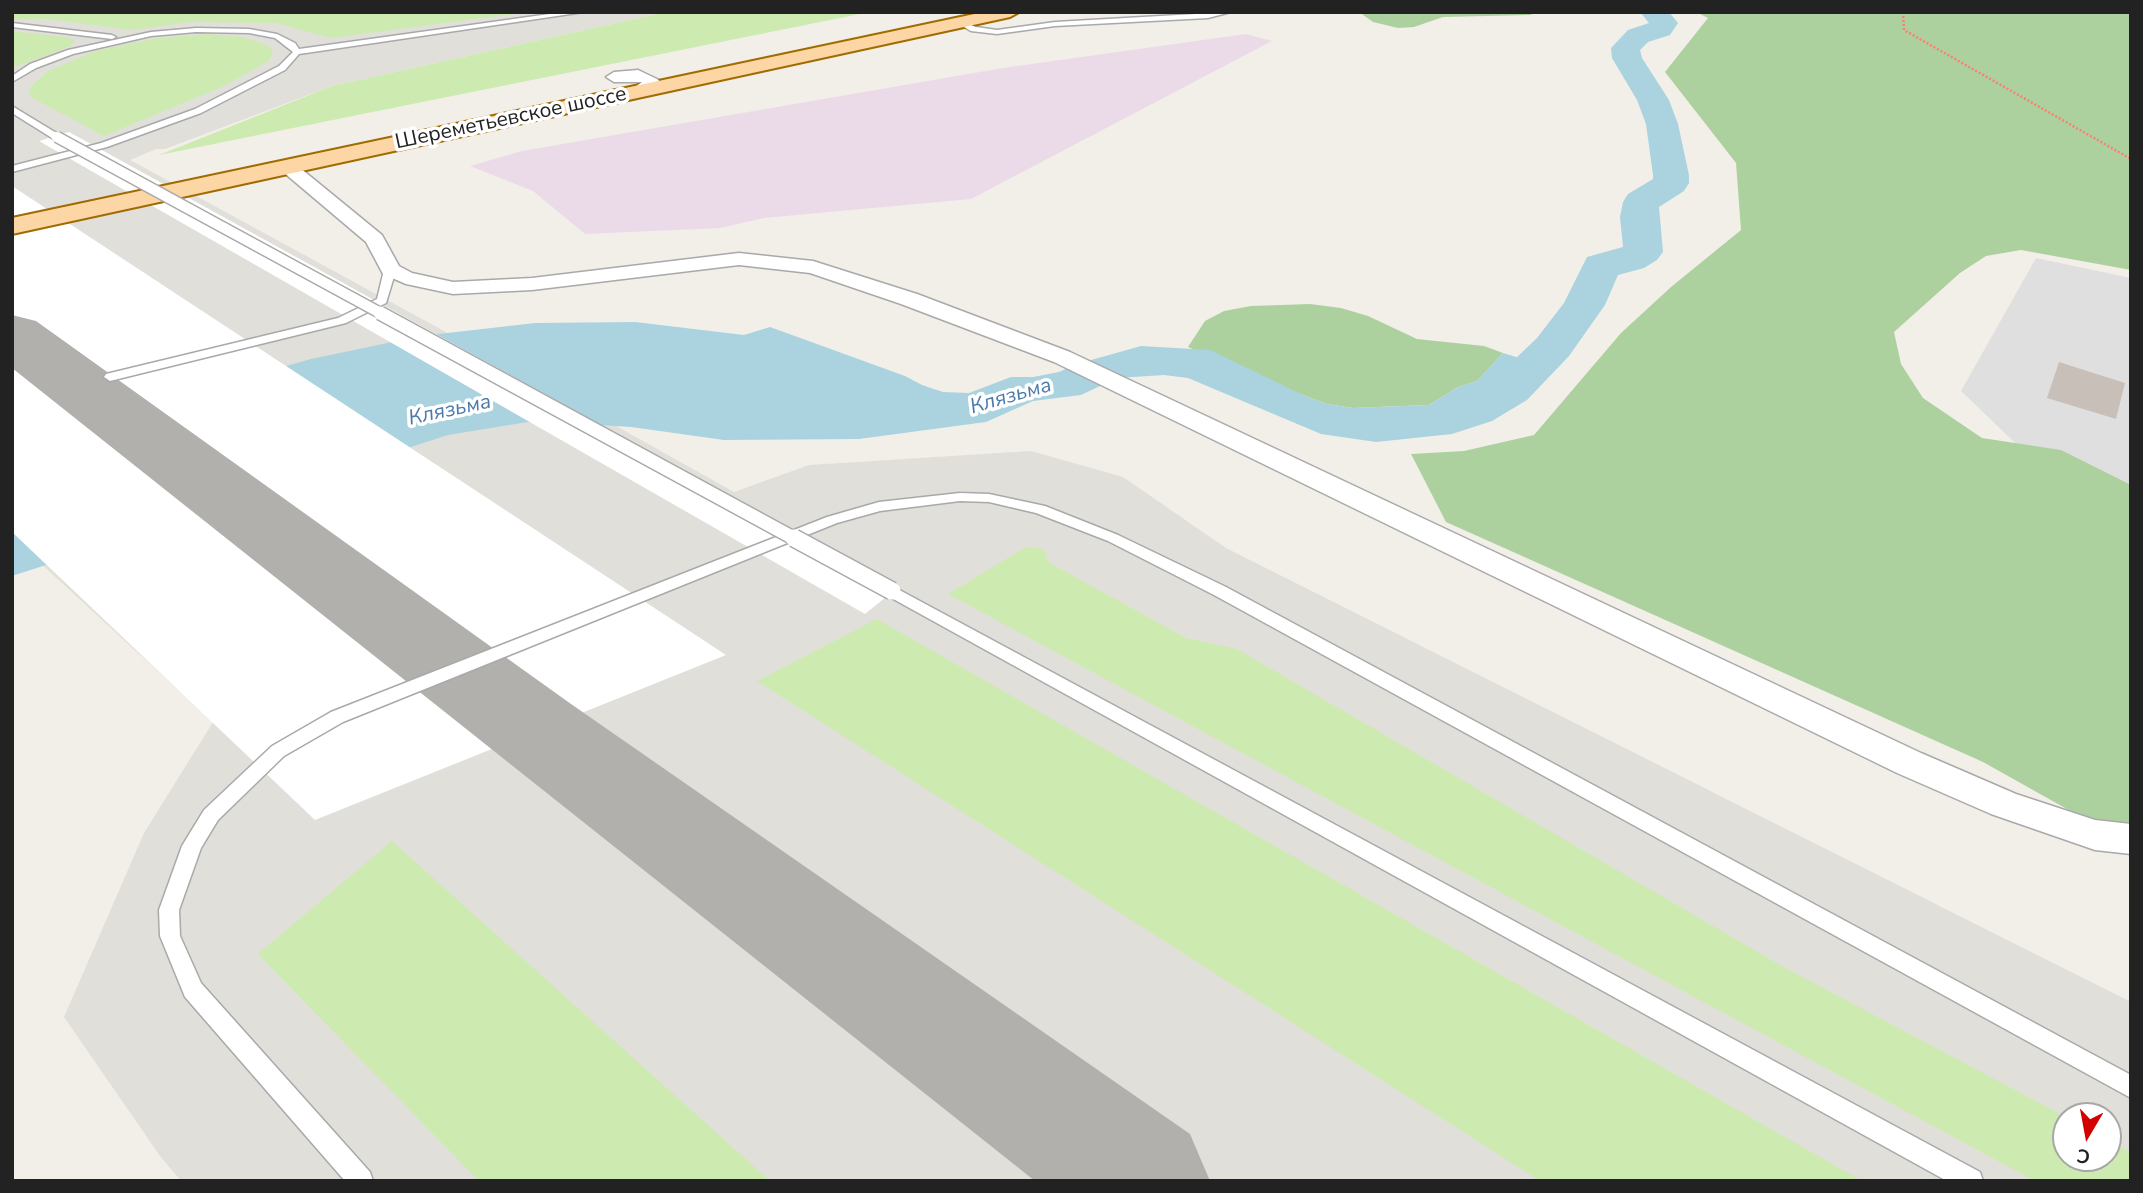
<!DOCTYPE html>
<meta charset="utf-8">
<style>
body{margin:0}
#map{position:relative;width:2143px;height:1193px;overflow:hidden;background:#f2efe9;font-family:"Nunito Sans",sans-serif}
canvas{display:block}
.frame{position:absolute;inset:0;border:14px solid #222;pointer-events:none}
.north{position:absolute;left:2052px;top:1102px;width:70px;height:70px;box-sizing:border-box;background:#fff;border:2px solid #a7a7a7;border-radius:50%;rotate:190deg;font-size:19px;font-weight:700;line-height:28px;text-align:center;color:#222}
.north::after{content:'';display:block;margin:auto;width:24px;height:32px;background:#d40000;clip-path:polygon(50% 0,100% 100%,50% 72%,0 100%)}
</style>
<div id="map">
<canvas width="2143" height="1193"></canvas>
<div class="frame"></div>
<div class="north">С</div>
</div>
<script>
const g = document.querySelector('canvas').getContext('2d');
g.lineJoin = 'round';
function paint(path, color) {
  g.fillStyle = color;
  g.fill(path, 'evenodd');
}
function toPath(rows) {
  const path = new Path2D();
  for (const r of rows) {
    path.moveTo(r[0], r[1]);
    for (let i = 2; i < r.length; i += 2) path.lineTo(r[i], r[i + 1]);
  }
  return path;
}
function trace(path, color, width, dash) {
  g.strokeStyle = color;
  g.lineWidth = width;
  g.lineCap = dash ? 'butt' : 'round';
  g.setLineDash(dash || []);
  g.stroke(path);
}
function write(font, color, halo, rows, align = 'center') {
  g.font = font + ' "Nunito Sans",sans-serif';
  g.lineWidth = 7;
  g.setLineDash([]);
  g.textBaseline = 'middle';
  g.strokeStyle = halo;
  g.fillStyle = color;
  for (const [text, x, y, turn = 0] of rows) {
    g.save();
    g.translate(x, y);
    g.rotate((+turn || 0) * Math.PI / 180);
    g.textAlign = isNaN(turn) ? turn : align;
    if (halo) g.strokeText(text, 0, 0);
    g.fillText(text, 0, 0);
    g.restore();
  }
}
const residential = toPath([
 [2036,258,2131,278,2131,554,1961,391]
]);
const industrial = toPath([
 [1246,34,1272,41,971,199,764,218,720,228,585,234,533,191,470,166,522,151,1003,68]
]);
const airport = toPath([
 [12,12,666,12,332,86,165,149,156,149,130,160,545,386,734,492,809,465,1031,451,1123,477,1226,548,2131,1002,2131,1181,181,1181,160,1156,64,1017,144,833,213,722,12,537],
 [2066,1116,2108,1116,2108,1158,2066,1158]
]);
const grass = toPath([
 [12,12,529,12,331,38,276,23,191,22,130,30,47,19,12,19],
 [666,12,870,12,159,155,332,86],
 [12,31,65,37,75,40,71,46,12,68],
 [208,34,244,37,269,46,273,53,269,61,224,86,104,136,31,97,29,89,48,71,95,51,158,38],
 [1026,547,1044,549,1048,562,1186,638,1237,649,1780,965,2066,1117,2066,1158,2108,1158,2108,1140,2131,1152,2131,1181,2035,1181,948,594],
 [877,619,1862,1181,1540,1181,757,681],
 [392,841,770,1181,479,1181,258,954]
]);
const forest = toPath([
 [1359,12,1538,12,1530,15,1443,17,1414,27,1398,28,1373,22],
 [1696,12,2131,12,2131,270,2021,250,1986,256,1960,273,1894,332,1901,364,1923,398,1982,438,2061,450,2131,485,2131,845,1983,762,1446,522,1411,454,1464,451,1534,435,1621,333,1671,287,1741,230,1736,163,1665,72,1708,18],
 [1310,304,1341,308,1368,316,1417,339,1484,346,1503,353,1477,381,1458,387,1429,405,1353,408,1327,404,1305,396,1188,347,1205,321,1224,311,1251,306]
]);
const water = toPath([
 [635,322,744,335,770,327,905,376,922,385,943,392,969,393,1011,377,1033,377,1059,372,1077,364,1141,346,1210,350,1305,396,1327,404,1353,408,1429,405,1458,387,1477,381,1503,353,1552,368,1539,380,1523,387,1506,411,1492,421,1452,434,1376,442,1321,434,1188,378,1164,375,1117,378,1081,395,1033,401,986,422,859,439,724,440,631,427,534,421,448,435,12,576,12,444,311,359,421,336,535,323]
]);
const pier = toPath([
 [69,132,897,588,865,614,39,141],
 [12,186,726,655,315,820,12,532]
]);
const river = toPath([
 [1640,12,1669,12,1678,23,1670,35,1648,42,1640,50,1642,58,1669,100,1678,124,1689,175,1689,183,1684,191,1659,207,1663,252,1657,260,1644,268,1618,275,1605,305,1569,356,1527,400,1492,421,1475,425,1458,421,1451,411,1458,401,1493,380,1537,338,1564,303,1587,257,1623,247,1620,217,1623,202,1628,194,1653,179,1653,175,1646,124,1637,100,1612,58,1611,48,1628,30,1649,23,1640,12]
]);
const taxiway = toPath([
 [12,315,36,321,571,704,1190,1134,1210,1181,1035,1181,12,368,12,315]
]);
const building = toPath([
 [2059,362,2125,383,2116,419,2047,398]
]);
const path = toPath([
 [1903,12,1904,30,2131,159]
]);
const service = toPath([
 [564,12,584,12,299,54,285,70,201,113,107,147,12,172,12,166,101,143,195,109,279,66,293,52,275,38,249,33,196,32,151,36,73,54,36,68,12,82,12,76,30,64,68,50,151,32,196,28,249,29,277,34,295,43,299,49,564,12],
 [1231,12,1208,18,1055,26,997,34,971,31,957,23,961,21,976,27,997,30,1055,22,1231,12],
 [12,23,112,35,116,37,112,39,12,27,12,23],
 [12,106,58,134,60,136,52,138,12,113,12,106],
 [390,267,396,270,386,303,346,323,110,381,104,377,106,374,338,318,377,299,384,270,390,267],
 [960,493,989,494,1045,506,1118,535,1226,587,2131,1075,2131,1098,1214,595,1108,541,1036,513,989,502,960,501,880,511,837,523,343,722,284,756,218,820,201,848,179,910,180,936,201,983,370,1172,373,1181,345,1181,185,997,160,936,159,910,182,846,204,810,272,746,331,712,827,517,879,502,960,493],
 [892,586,1980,1172,1983,1181,1947,1181,886,595,884,591,892,586]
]);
const minor = toPath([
 [638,70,659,80,652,91,636,97,628,92,642,82,614,82,606,77,614,72,638,70],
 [288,162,294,163,382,235,399,266,412,273,453,282,532,278,739,253,813,261,917,294,1070,352,1921,753,2016,794,2095,820,2131,824,2131,854,2095,850,1991,814,1897,773,1054,362,901,304,810,273,739,265,532,290,453,294,406,284,383,274,366,242,282,171,279,167,282,163,288,162]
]);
const primary = toPath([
 [984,12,1019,12,1010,17,12,234,12,218,984,12]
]);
const serviceBridgeFar3 = toPath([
 [55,136,60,139]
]);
const serviceBridgeFar2 = toPath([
 [57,137,384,315]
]);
const serviceBridgeFar1 = toPath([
 [380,313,797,540]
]);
const serviceBridge = toPath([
 [794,538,892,591]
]);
const farStreetnames = [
 ["Шереметьевское шоссе",511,119,-12]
];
const farWaternames = [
 ["Клязьма",1011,397,-16],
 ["Клязьма",450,411,-12]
];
paint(residential, '#e0dfdf');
paint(industrial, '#ebdbe8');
paint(airport, '#e1dfda');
paint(grass, '#cdebb0');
paint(forest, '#add19e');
paint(water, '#aad3df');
paint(pier, '#fff');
paint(river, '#aad3df');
paint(taxiway, '#b1b0ac');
paint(building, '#c7bfb8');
trace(service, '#a9a9a9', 3);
trace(minor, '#a9a9a9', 3);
trace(primary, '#a06b00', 4);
trace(path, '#fa8072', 2.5, [2, 2]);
paint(service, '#fff');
paint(minor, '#fff');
paint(primary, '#fcd6a4');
trace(serviceBridgeFar3, '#a9a9a9', 10, []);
trace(serviceBridgeFar2, '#a9a9a9', 13, []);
trace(serviceBridgeFar1, '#a9a9a9', 16, []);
trace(serviceBridge, '#a9a9a9', 20, []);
trace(serviceBridgeFar3, '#fff', 8);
trace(serviceBridgeFar2, '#fff', 10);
trace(serviceBridgeFar1, '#fff', 13);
trace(serviceBridge, '#fff', 17);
write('21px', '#222', '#fff', farStreetnames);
write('italic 21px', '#4a7aab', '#fff', farWaternames);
</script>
